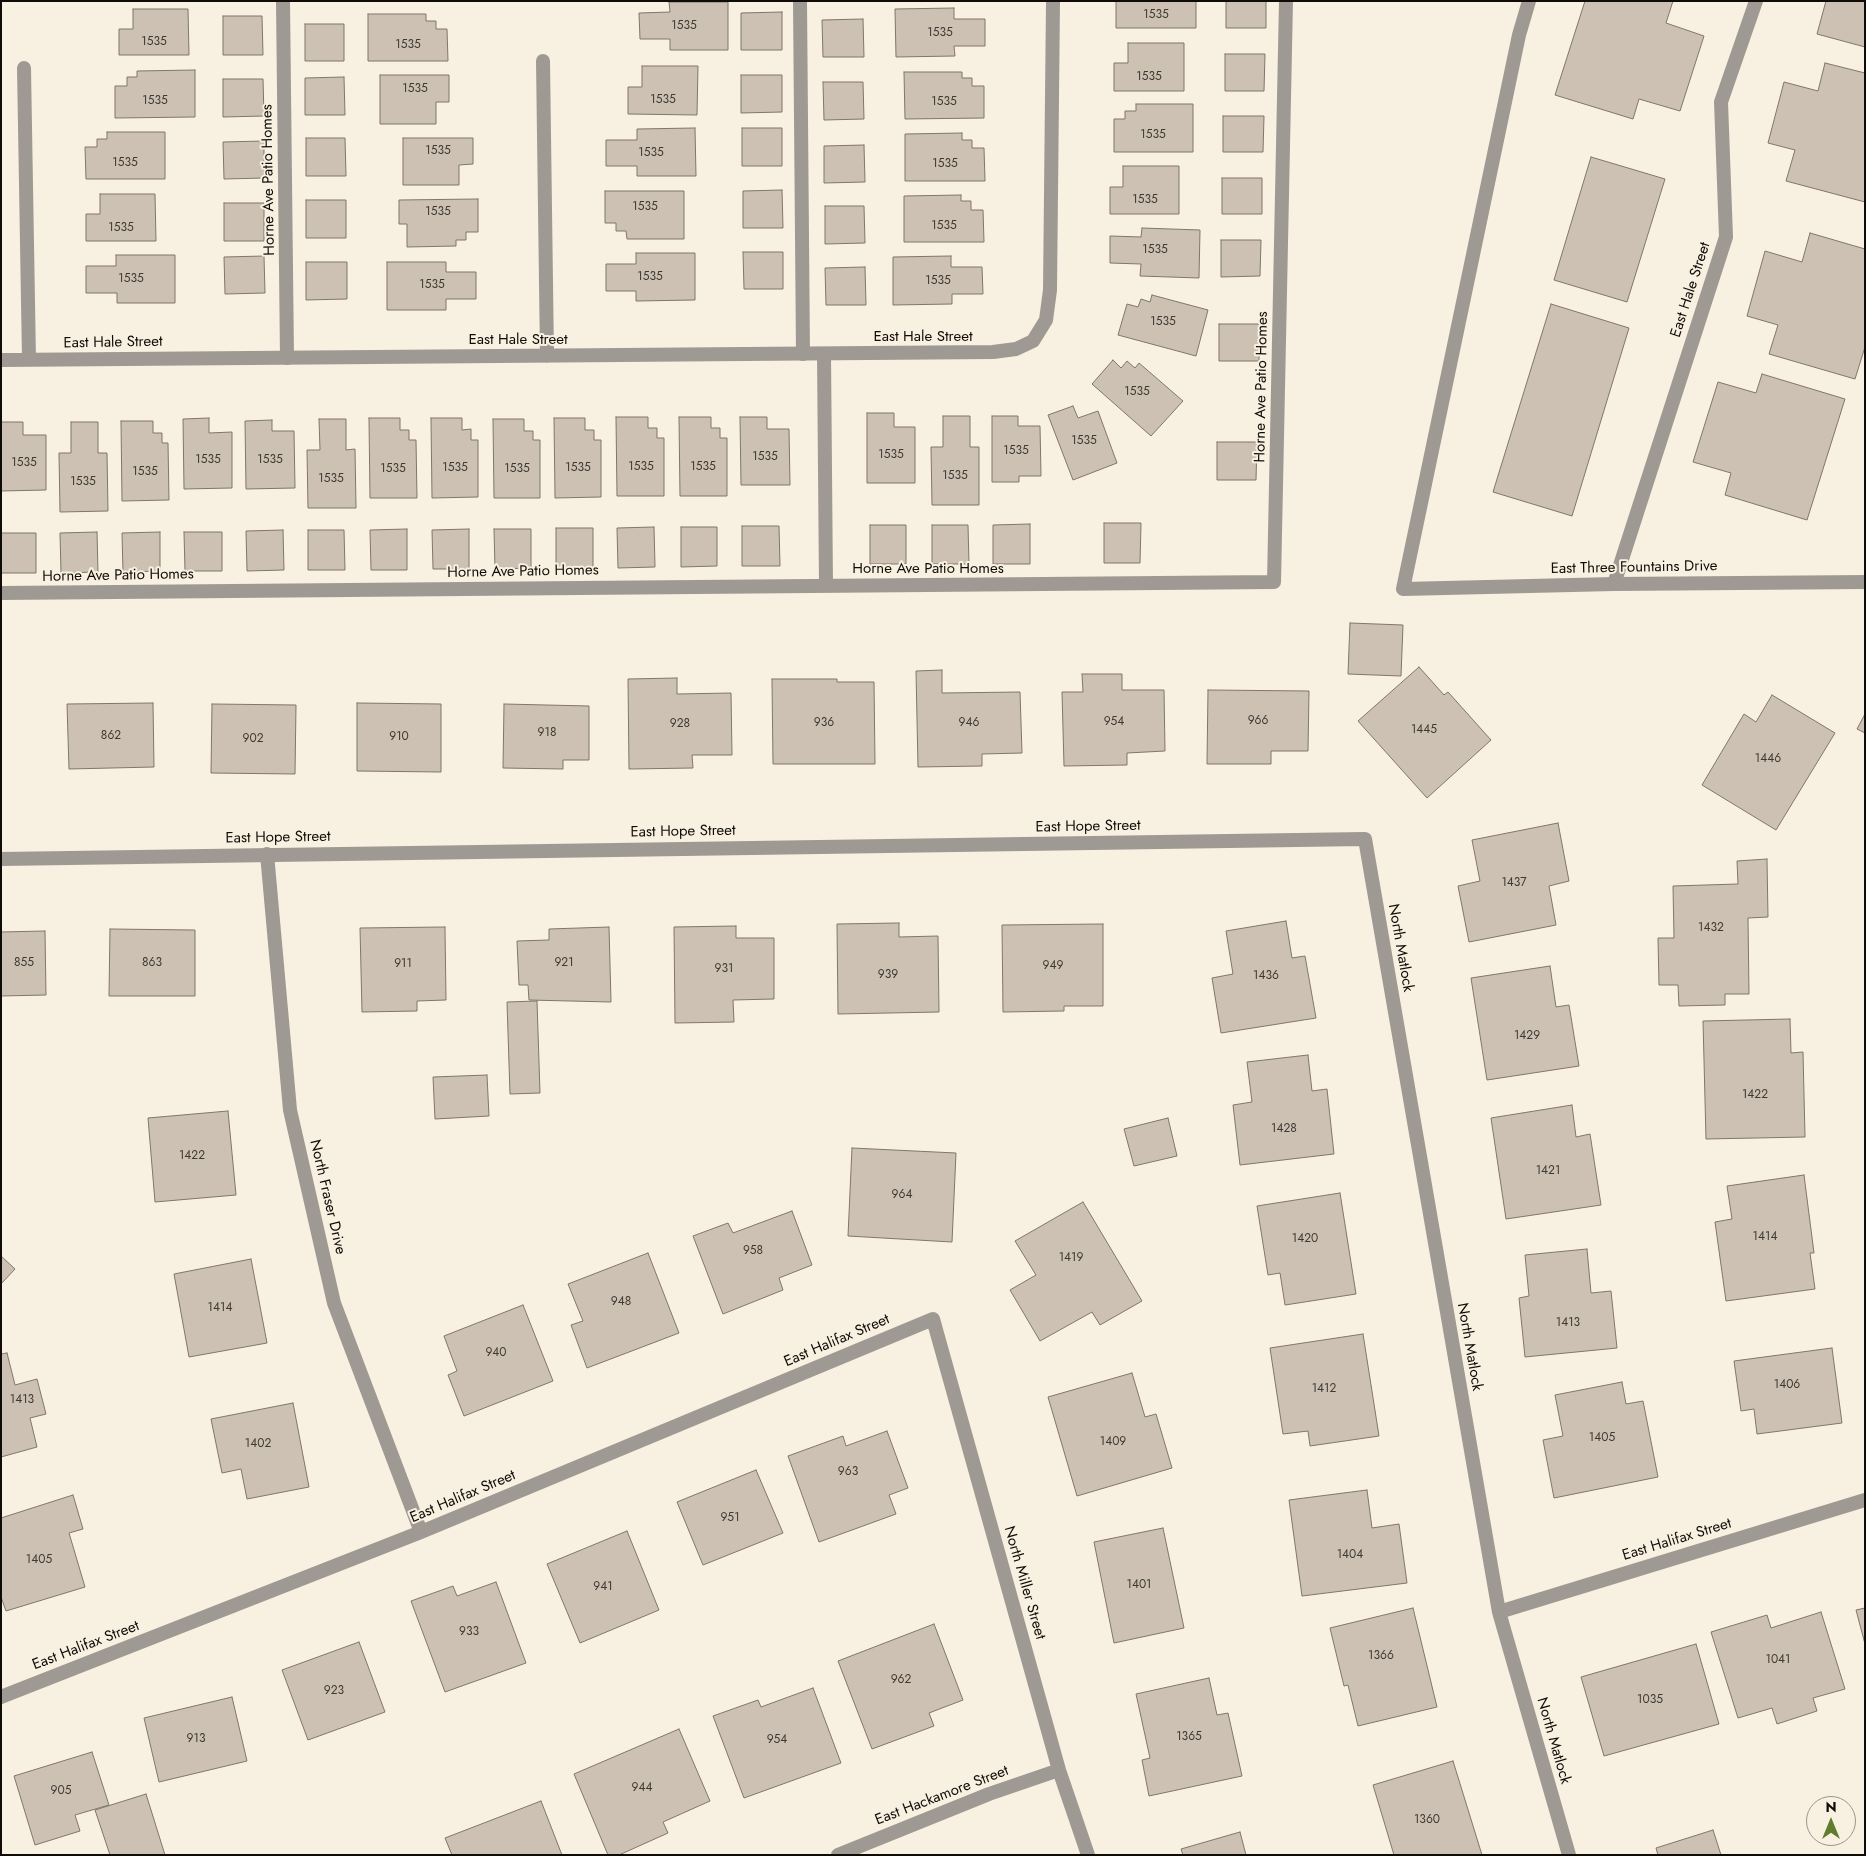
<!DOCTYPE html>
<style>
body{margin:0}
#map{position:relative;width:1866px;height:1856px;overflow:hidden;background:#f8f0e0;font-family:Jost,sans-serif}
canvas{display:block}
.frame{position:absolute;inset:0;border:2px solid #0f0c07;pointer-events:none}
.north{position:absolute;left:1806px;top:1796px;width:50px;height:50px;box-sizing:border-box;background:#f8f0e0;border:1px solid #9b9589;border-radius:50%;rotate:0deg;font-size:14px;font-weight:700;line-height:20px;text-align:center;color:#0f0c07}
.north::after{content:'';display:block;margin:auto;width:18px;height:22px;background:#627c2f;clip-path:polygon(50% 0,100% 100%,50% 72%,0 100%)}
</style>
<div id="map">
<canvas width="1866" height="1856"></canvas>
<div class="frame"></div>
<div class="north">N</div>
</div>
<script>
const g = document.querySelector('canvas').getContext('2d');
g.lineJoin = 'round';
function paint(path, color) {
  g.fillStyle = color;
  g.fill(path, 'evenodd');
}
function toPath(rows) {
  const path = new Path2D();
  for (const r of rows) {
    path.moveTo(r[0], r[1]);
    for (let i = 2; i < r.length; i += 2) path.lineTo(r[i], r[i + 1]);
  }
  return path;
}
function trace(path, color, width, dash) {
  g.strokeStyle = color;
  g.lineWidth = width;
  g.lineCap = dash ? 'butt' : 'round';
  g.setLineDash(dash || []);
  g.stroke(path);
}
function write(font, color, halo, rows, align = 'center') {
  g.font = font + ' Jost,sans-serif';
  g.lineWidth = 4;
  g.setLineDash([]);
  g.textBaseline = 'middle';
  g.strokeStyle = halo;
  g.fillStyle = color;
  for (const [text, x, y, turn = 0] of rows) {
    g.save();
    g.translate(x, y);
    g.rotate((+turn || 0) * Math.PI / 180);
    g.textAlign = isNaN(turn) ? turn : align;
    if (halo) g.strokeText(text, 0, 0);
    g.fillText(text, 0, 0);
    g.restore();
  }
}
const building = toPath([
 [1116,1,1196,1,1196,28,1116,28,1116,1],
 [1226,1,1266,1,1266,28,1226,28,1226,1],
 [1585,1,1673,1,1666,23,1704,36,1680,111,1639,99,1633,119,1555,95,1585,1],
 [1826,1,1865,1,1865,47,1817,34,1826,1],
 [669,2,728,2,728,50,670,50,670,39,640,39,639,13,670,12,669,2],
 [954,8,954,19,985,19,985,46,954,46,955,56,896,57,895,9,954,8],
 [133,9,188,9,189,55,119,55,119,29,133,29,133,9],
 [782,12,782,50,741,50,741,13,782,12],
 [368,14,426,14,426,21,436,21,436,29,447,29,448,61,368,61,368,14],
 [223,16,262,16,263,55,223,55,223,16],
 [863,19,864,57,823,57,822,20,863,19],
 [305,24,344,24,344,61,305,61,305,24],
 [1128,43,1184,43,1184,91,1114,91,1114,63,1128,63,1128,43],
 [1225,54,1265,54,1264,91,1225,91,1225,54],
 [1825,63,1865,73,1865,202,1786,181,1795,150,1768,143,1784,82,1818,91,1825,63],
 [642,66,698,66,697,115,628,114,628,87,642,87,642,66],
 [195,70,195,117,115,118,115,86,127,86,127,77,137,77,137,71,195,70],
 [904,72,962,72,962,78,972,78,972,86,984,86,984,118,905,119,904,72],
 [380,75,449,75,449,102,436,102,436,124,380,124,380,75],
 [741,75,782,75,782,112,741,113,741,75],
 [344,77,345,115,305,115,305,78,344,77],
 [223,79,263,79,264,116,223,117,223,79],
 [823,82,863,82,864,119,824,120,823,82],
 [1136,104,1193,104,1193,152,1114,152,1114,119,1125,119,1125,111,1136,111,1136,104],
 [1223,116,1264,116,1263,152,1223,152,1223,116],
 [695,128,696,176,637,176,637,166,606,166,606,140,637,140,637,129,695,128],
 [742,128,782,128,782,166,742,166,742,128],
 [107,132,165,132,165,179,86,179,85,147,97,147,97,139,107,139,107,132],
 [962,133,962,140,972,140,972,148,984,148,985,181,905,181,905,134,962,133],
 [306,138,345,138,346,176,306,176,306,138],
 [403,138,473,138,473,164,459,165,459,185,403,185,403,138],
 [264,141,264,178,224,179,223,142,264,141],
 [864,145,865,182,824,183,824,146,864,145],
 [1591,157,1665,179,1627,302,1554,280,1591,157],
 [1123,166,1179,166,1179,214,1110,214,1110,187,1123,187,1123,166],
 [1222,178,1262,178,1262,214,1222,214,1222,178],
 [782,190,783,228,743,228,743,191,782,190],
 [605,191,684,191,684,239,627,239,626,231,616,231,616,223,605,223,605,191],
 [100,194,155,194,156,241,86,241,86,214,100,214,100,194],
 [961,195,961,201,971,201,971,210,983,210,984,242,904,242,904,196,961,195],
 [478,199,478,232,466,232,466,240,456,240,456,246,407,247,407,224,399,224,399,200,478,199],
 [306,200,346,200,346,238,306,238,306,200],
 [224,203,264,203,264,241,224,241,224,203],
 [825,206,864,206,865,243,825,244,825,206],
 [1142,228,1200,230,1199,278,1140,276,1141,264,1110,263,1110,236,1141,237,1142,228],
 [1810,233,1865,249,1865,347,1855,379,1769,354,1778,325,1747,316,1765,251,1802,262,1810,233],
 [1221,240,1261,240,1260,276,1221,277,1221,240],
 [743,252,783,252,783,289,744,289,743,252],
 [636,253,695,253,695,300,636,301,636,291,606,291,606,264,636,264,636,253],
 [116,255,175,255,175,303,117,303,117,293,86,293,86,266,116,266,116,255],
 [264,256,265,293,225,294,224,257,264,256],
 [951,256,951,267,982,267,983,294,952,294,952,304,893,305,893,257,951,256],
 [306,262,347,262,347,299,306,300,306,262],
 [387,262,446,262,446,272,476,272,476,299,446,299,446,310,387,310,387,262],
 [865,267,866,305,826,305,825,268,865,267],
 [1152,295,1208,310,1196,356,1118,335,1127,304,1138,307,1141,299,1150,302,1152,295],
 [1551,304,1629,328,1572,516,1493,492,1551,304],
 [1219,324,1260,324,1259,361,1219,361,1219,324],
 [1113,360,1121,368,1127,361,1135,368,1139,363,1183,401,1151,436,1092,384,1113,360],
 [1762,374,1845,399,1807,520,1725,495,1731,473,1693,462,1718,382,1756,393,1762,374],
 [1073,406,1078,418,1098,411,1117,463,1073,480,1048,415,1073,406],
 [867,413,894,413,894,427,915,427,915,483,867,483,867,413],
 [943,416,970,416,970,447,979,447,979,505,932,505,931,447,943,447,943,416],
 [992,416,1018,416,1018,426,1040,426,1041,476,1019,476,1019,482,992,482,992,416],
 [616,417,648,417,648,428,657,428,657,438,664,438,664,496,617,496,616,417],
 [679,417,711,417,711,428,720,428,720,438,727,438,727,496,680,496,679,417],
 [740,417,767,417,767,429,789,429,790,485,741,485,740,417],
 [209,418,209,433,232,432,232,488,184,489,183,419,209,418],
 [369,418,400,418,400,430,409,430,409,440,416,440,417,498,370,498,369,418],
 [431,418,462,418,462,430,471,429,471,440,478,440,478,497,432,498,431,418],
 [554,418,585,418,585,430,594,430,594,440,601,440,601,497,555,498,554,418],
 [319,419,346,419,346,450,355,449,356,508,308,508,307,450,320,450,319,419],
 [493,419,524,419,524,431,533,431,533,440,540,440,540,498,494,498,493,419],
 [272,420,272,431,294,431,295,488,246,489,245,421,272,420],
 [121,421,153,421,153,433,162,433,162,443,168,443,169,500,122,501,121,421],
 [1,422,23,422,23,435,46,435,46,490,1,491,1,422],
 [71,422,98,422,98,453,107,453,108,511,60,512,59,453,71,453,71,422],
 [1217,442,1257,442,1256,480,1217,480,1217,442],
 [1104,523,1141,523,1140,563,1104,563,1104,523],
 [1030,524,1030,564,993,564,993,525,1030,524],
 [870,525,906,525,906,564,870,564,870,525],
 [932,525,968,525,969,564,932,564,932,525],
 [742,526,779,526,780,566,742,566,742,526],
 [654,527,655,567,618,568,617,528,654,527],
 [681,527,717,527,717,566,681,567,681,527],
 [556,528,593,528,593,568,556,568,556,528],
 [407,529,407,570,371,570,370,530,407,529],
 [469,529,469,569,433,569,432,530,469,529],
 [494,529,531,529,531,568,495,569,494,529],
 [283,530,284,570,247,571,246,531,283,530],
 [308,530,344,530,345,570,308,570,308,530],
 [97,532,98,572,61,573,60,533,97,532],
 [160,532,160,571,123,572,122,533,160,532],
 [184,532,222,532,222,571,185,571,184,532],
 [1,533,36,533,36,573,1,573,1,533],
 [1350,623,1403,625,1401,676,1348,674,1350,623],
 [1419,667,1444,695,1448,692,1491,740,1427,798,1358,721,1419,667],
 [942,670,942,693,1020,692,1022,753,982,754,982,766,918,767,916,671,942,670],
 [1082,674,1122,674,1122,690,1164,690,1165,751,1127,753,1127,765,1064,766,1062,692,1083,692,1082,674],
 [677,678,677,694,731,693,732,755,692,755,693,768,629,769,628,679,677,678],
 [772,679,837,679,837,682,874,682,875,764,773,764,772,679],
 [1208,690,1309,691,1308,751,1271,751,1271,764,1207,764,1208,690],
 [1772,695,1835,733,1776,830,1702,785,1744,714,1756,722,1772,695],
 [153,703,154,767,69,769,67,704,153,703],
 [357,703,441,704,441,772,357,771,357,703],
 [212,704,296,705,295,774,211,773,212,704],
 [504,704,589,706,589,760,563,760,563,769,503,768,504,704],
 [1865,714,1865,733,1857,729,1865,714],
 [1558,823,1569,881,1549,886,1556,925,1469,942,1458,886,1480,881,1472,840,1558,823],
 [1767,859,1768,917,1748,918,1749,994,1725,994,1725,1005,1679,1006,1678,985,1659,985,1658,938,1674,938,1673,886,1738,884,1737,861,1767,859],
 [1286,921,1292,958,1305,956,1316,1018,1221,1033,1212,978,1233,974,1226,931,1286,921],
 [899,923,899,937,938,936,939,1012,838,1014,837,924,899,923],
 [1103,924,1103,1006,1064,1006,1064,1011,1003,1012,1002,925,1103,924],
 [736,926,736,938,774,938,774,999,733,1000,734,1022,675,1023,674,927,736,926],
 [445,927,446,1000,417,1001,417,1011,362,1012,360,928,445,927],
 [609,927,611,1002,529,1000,528,985,519,985,517,941,549,940,549,929,609,927],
 [110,929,195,930,195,996,109,996,110,929],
 [45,931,46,995,1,996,1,932,45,931],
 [1550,966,1556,1007,1569,1005,1579,1066,1487,1080,1471,978,1550,966],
 [537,1001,540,1093,510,1094,507,1002,537,1001],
 [1790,1019,1791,1053,1803,1052,1805,1137,1706,1139,1703,1021,1790,1019],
 [1308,1055,1312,1091,1327,1089,1334,1154,1240,1165,1233,1105,1252,1102,1247,1062,1308,1055],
 [487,1075,489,1116,435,1119,433,1077,487,1075],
 [1572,1105,1576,1137,1590,1134,1601,1205,1506,1219,1491,1118,1572,1105],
 [228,1111,236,1195,155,1202,148,1118,228,1111],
 [1168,1118,1177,1156,1134,1166,1124,1129,1168,1118],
 [852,1148,956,1153,952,1242,848,1236,852,1148],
 [1804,1175,1814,1253,1810,1253,1815,1289,1726,1301,1715,1222,1732,1219,1727,1186,1804,1175],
 [1340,1193,1356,1294,1285,1305,1280,1273,1268,1275,1257,1206,1340,1193],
 [1083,1202,1142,1301,1100,1325,1092,1312,1040,1341,1010,1290,1036,1275,1015,1241,1083,1202],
 [792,1211,812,1265,779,1278,783,1290,723,1314,693,1236,728,1223,733,1233,792,1211],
 [1587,1249,1591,1293,1611,1291,1617,1348,1525,1357,1519,1298,1529,1296,1525,1255,1587,1249],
 [648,1253,679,1333,587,1368,571,1325,583,1321,568,1284,648,1253],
 [1,1256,15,1269,1,1284,1,1256],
 [251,1259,267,1343,189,1357,174,1274,251,1259],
 [523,1305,553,1381,464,1416,448,1375,457,1371,444,1336,523,1305],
 [1363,1334,1379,1436,1310,1446,1308,1431,1283,1434,1270,1348,1363,1334],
 [1832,1348,1842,1423,1757,1434,1754,1409,1741,1411,1734,1361,1832,1348],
 [7,1353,15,1385,37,1379,46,1414,30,1418,37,1447,1,1457,1,1354,7,1353],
 [1132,1373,1145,1417,1156,1414,1172,1468,1077,1496,1048,1397,1132,1373],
 [1622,1382,1626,1404,1643,1401,1658,1477,1554,1498,1543,1440,1563,1436,1555,1395,1622,1382],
 [293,1403,309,1487,247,1499,241,1469,222,1473,211,1419,293,1403],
 [887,1431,908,1488,889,1495,896,1514,819,1542,788,1456,843,1436,846,1446,887,1431],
 [756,1470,783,1533,703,1565,677,1502,756,1470],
 [1367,1490,1372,1528,1399,1524,1407,1583,1302,1596,1289,1500,1367,1490],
 [73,1495,83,1529,69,1533,85,1587,6,1611,1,1597,1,1518,73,1495],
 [1163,1528,1184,1628,1114,1643,1094,1542,1163,1528],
 [627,1531,659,1610,580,1643,547,1564,627,1531],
 [496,1582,526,1663,445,1692,411,1601,453,1586,457,1596,496,1582],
 [1413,1608,1437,1707,1358,1726,1348,1685,1344,1686,1330,1628,1413,1608],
 [1865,1608,1865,1644,1856,1610,1865,1608],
 [1821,1612,1845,1689,1813,1698,1817,1711,1777,1724,1772,1708,1738,1718,1711,1632,1767,1615,1771,1628,1821,1612],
 [934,1624,963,1700,929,1713,934,1726,872,1749,838,1661,934,1624],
 [359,1642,385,1712,308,1740,282,1670,359,1642],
 [1696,1644,1719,1724,1604,1756,1581,1677,1696,1644],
 [1209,1678,1217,1715,1228,1713,1242,1776,1149,1796,1142,1760,1150,1758,1136,1694,1209,1678],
 [813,1688,841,1763,744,1798,713,1716,758,1700,761,1707,813,1688],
 [232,1697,247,1761,159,1782,144,1718,232,1697],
 [679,1729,710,1801,663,1822,668,1833,619,1855,608,1855,574,1774,679,1729],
 [92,1752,109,1805,75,1815,80,1831,35,1845,14,1776,92,1752],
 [1453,1761,1482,1855,1394,1855,1373,1785,1453,1761],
 [146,1794,165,1855,110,1855,95,1810,146,1794],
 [541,1801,562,1855,452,1855,445,1838,541,1801],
 [1713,1830,1721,1855,1658,1855,1656,1848,1713,1830],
 [1240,1832,1246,1855,1183,1855,1181,1849,1240,1832]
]);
const service = toPath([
 [283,1,287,358],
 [800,1,803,354],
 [824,354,826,586],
 [1614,584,1726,237,1721,102,1756,1],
 [1,593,1274,582,1286,1]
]);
const minor = toPath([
 [1529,1,1519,35,1403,589,1614,584,1865,582],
 [543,61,547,356],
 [24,68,29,360],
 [1,360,993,352,1016,349,1033,341,1046,320,1050,290,1053,1],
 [267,854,290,1110,334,1303,421,1532],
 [1,859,1365,839,1499,1612,1569,1855],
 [1499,1612,1865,1500],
 [1,1697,421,1532,933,1319,1059,1770,1088,1855],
 [838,1855,989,1794,1059,1770]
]);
const numberNames = [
 ["1535",1156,15],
 ["1535",684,26],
 ["1535",940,33],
 ["1535",154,42],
 ["1535",408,45],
 ["1535",1149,77],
 ["1535",415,89],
 ["1535",663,100],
 ["1535",155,101],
 ["1535",944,102],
 ["1535",1153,135],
 ["1535",438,151],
 ["1535",651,153],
 ["1535",125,163],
 ["1535",945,164],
 ["1535",1145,200],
 ["1535",645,207],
 ["1535",438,212],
 ["1535",944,226],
 ["1535",121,228],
 ["1535",1155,250],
 ["1535",650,277],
 ["1535",131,279],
 ["1535",938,281],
 ["1535",432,285],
 ["1535",1163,322],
 ["1535",1137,392],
 ["1535",1084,441],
 ["1535",1016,451],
 ["1535",891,455],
 ["1535",765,457],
 ["1535",208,460],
 ["1535",270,460],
 ["1535",24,463],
 ["1535",641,467],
 ["1535",703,467],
 ["1535",455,468],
 ["1535",578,468],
 ["1535",393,469],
 ["1535",517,469],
 ["1535",145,472],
 ["1535",955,476],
 ["1535",331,479],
 ["1535",83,482],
 ["966",1258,721],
 ["954",1114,722],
 ["936",824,723],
 ["946",969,723],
 ["928",680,724],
 ["1445",1424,730],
 ["918",547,733],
 ["862",111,736],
 ["910",399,737],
 ["902",253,739],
 ["1446",1768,759],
 ["1437",1514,883],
 ["1432",1711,928],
 ["855",24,963],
 ["863",152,963],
 ["921",564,963],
 ["911",403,964],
 ["949",1053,966],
 ["931",724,969],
 ["939",888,975],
 ["1436",1266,976],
 ["1429",1527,1036],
 ["1422",1755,1095],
 ["1428",1284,1129],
 ["1422",192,1156],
 ["1421",1548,1171],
 ["964",902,1195],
 ["1414",1765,1237],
 ["1420",1305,1239],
 ["958",753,1251],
 ["1419",1071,1258],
 ["948",621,1302],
 ["1414",220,1308],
 ["1413",1568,1323],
 ["940",496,1353],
 ["1406",1787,1385],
 ["1412",1324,1389],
 ["1413",22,1400],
 ["1405",1602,1438],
 ["1409",1113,1442],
 ["1402",258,1444],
 ["963",848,1472],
 ["951",730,1518],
 ["1404",1350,1555],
 ["1405",39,1560],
 ["1401",1139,1585],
 ["941",603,1587],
 ["933",469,1632],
 ["1366",1381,1656],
 ["1041",1778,1660],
 ["962",901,1680],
 ["923",334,1691],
 ["1035",1650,1700],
 ["1365",1189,1737],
 ["913",196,1739],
 ["954",777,1740],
 ["944",642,1788],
 ["905",61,1791],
 ["1360",1427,1820]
];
const streetNames = [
 ["Horne Ave Patio Homes",269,180,-91],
 ["East Hale Street",1691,290,-72],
 ["East Hale Street",923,337],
 ["East Hale Street",518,340],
 ["East Hale Street",113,343,-1],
 ["Horne Ave Patio Homes",1262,387,-89],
 ["East Three Fountains Drive",1634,568,-1],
 ["Horne Ave Patio Homes",928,569],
 ["Horne Ave Patio Homes",523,572,-1],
 ["Horne Ave Patio Homes",118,576,-1],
 ["East Hope Street",1088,827,-1],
 ["East Hope Street",683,832,-1],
 ["East Hope Street",278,838,-1],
 ["North Matlock",1400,948,80],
 ["North Fraser Drive",327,1197,77],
 ["East Halifax Street",837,1341,-23],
 ["North Matlock",1469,1347,80],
 ["East Halifax Street",463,1497,-23],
 ["East Halifax Street",1677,1540,-17],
 ["North Miller Street",1024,1583,74],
 ["East Halifax Street",86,1646,-21],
 ["North Matlock",1553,1741,74],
 ["East Hackamore Street",942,1796,-21]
];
paint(building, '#ccc1b3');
trace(building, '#807669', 1);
trace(service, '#9f9994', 14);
trace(minor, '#9f9994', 14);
write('12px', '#3e3932', null, numberNames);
write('15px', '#0f0c07', '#f8f0e0', streetNames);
</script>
